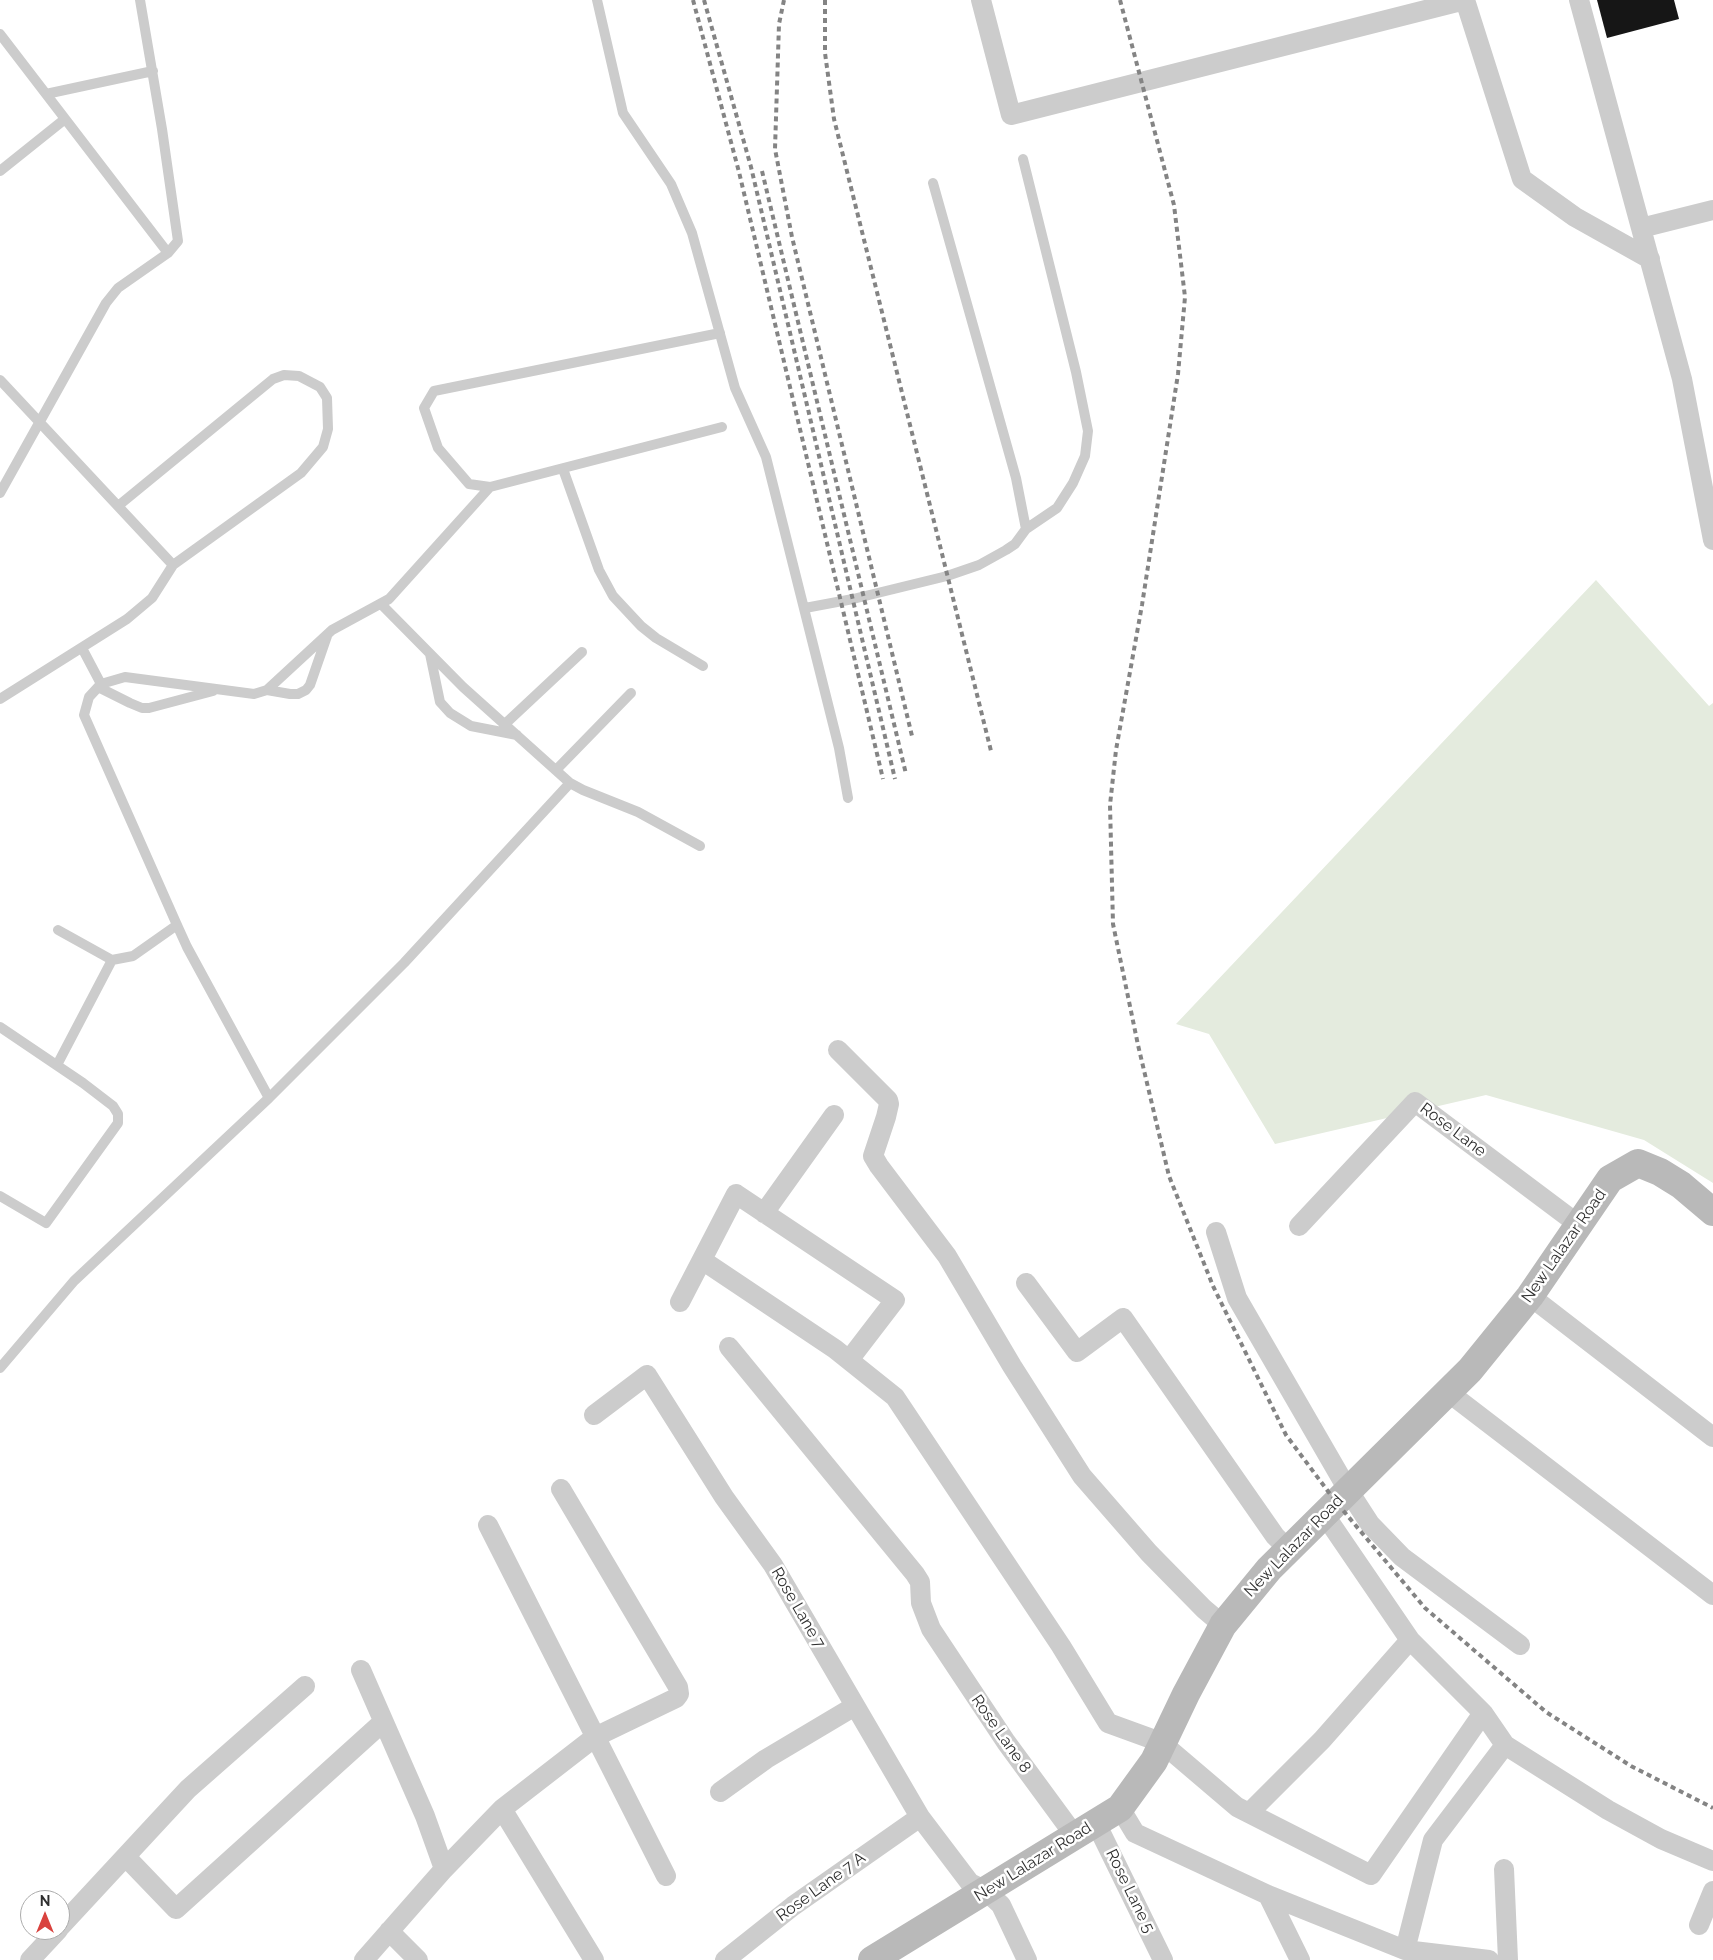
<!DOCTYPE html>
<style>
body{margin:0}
#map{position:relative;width:1713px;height:1960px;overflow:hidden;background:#fff;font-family:Raleway,sans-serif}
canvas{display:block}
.north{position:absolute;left:20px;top:1890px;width:50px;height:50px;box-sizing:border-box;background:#fff;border:1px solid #acacac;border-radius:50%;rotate:0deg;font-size:14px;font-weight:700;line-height:20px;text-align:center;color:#2f2f2f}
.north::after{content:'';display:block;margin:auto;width:18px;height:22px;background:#d9423e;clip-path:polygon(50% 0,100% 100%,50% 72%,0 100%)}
</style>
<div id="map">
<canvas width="1713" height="1960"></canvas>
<div class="north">N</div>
</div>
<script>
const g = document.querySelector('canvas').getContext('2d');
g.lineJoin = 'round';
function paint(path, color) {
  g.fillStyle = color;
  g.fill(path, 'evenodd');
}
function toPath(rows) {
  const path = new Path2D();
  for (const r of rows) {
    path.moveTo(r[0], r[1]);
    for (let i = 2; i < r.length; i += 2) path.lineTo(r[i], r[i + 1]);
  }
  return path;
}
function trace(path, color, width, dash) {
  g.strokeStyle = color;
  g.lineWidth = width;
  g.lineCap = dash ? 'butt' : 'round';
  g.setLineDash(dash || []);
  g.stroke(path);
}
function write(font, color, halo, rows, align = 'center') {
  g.font = font + ' Raleway,sans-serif';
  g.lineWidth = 5;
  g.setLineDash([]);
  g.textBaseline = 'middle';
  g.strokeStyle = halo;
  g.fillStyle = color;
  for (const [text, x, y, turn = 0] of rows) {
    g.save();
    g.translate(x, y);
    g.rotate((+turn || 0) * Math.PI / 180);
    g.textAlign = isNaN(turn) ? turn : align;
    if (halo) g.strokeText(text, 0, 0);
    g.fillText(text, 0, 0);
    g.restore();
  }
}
const green = toPath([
 [1596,580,1709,706,1713,703,1713,1183,1644,1140,1486,1095,1275,1144,1209,1034,1176,1024]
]);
const building = toPath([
 [1597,0,1674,0,1679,19,1607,38]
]);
const lane = toPath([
 [597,0,623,113,671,184,692,233,735,388,766,457,839,748,848,798],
 [0,34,168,253],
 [46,94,153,71],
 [1023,159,1076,372,1088,431,1085,456,1073,483,1057,508,1026,529],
 [0,171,65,119],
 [720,333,434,391,424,408,438,448,469,484,490,487,722,427],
 [0,380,173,565],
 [563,469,599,570,613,596,641,626,656,638,703,666],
 [0,493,106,303,118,288,168,253,178,241,162,129,140,0],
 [381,604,463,687,570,783,583,790,638,812,700,846],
 [805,608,853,599,947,576,979,565,1006,550,1015,544,1026,529,1016,478,933,183],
 [82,648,101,684],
 [430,654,440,702,450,713,471,726,517,735],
 [98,687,130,703,142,708,149,708,213,691],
 [267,690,290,694,298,694,306,690,310,685,327,636],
 [0,699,127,619,152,598,173,565,301,473,323,447,328,429,327,398,320,387,299,376,284,375,273,379,118,506],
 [505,724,582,652],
 [556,770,631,693],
 [58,930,112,960,133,956,177,925],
 [0,1027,83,1083,113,1106,118,1114,118,1123,46,1223,0,1196],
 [57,1065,112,960],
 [269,1098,187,947,177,925,84,715,89,697,101,684,125,677,254,694,267,690,332,630,389,599,490,487],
 [0,1368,74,1281,269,1098,404,963,570,783]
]);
const street = toPath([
 [981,0,1011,115,1465,0],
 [1465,0,1522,179,1575,217,1650,259],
 [1579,0,1682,379,1713,540],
 [1641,228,1713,210],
 [838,1050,888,1100,889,1104,886,1117,873,1156,879,1166,947,1256,1012,1366,1082,1476,1149,1553,1204,1609,1223,1625],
 [764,1213,834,1115],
 [1299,1226,1415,1102,1579,1225],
 [1216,1232,1237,1298,1348,1490,1370,1524,1402,1557,1520,1645],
 [702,1260,835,1349,895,1397,1061,1646,1108,1723,1163,1743],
 [1026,1283,1077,1352,1123,1318,1275,1536,1288,1549],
 [1530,1296,1713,1437],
 [680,1302,736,1194,895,1300,849,1360],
 [729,1347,915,1574,920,1582,921,1603,931,1629,1006,1742,1075,1836],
 [1448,1392,1713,1595],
 [594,1415,647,1375,724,1497,773,1565,920,1817,970,1883,986,1891,1001,1905,1027,1960],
 [1324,1514,1410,1640,1483,1713,1505,1745,1433,1840,1405,1950],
 [488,1525,666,1876],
 [361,1670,425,1816,444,1869],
 [1163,1744,1237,1807,1371,1875,1483,1713],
 [1505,1745,1608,1810,1661,1839,1713,1861],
 [720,1792,766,1759,855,1706],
 [1120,1808,1135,1833,1268,1895,1405,1950,1489,1960],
 [502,1809,594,1960],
 [1249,1813,1322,1740,1410,1640],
 [1096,1823,1163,1960],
 [126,1857,176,1909,383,1722],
 [1504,1869,1508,1960],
 [1268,1895,1300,1960],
 [1699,1925,1713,1891],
 [60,1927,188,1789,305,1686],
 [389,1931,418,1960],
 [30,1960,58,1930],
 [364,1960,444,1869,502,1809,595,1737,676,1698,679,1694,678,1687,561,1489],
 [725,1960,793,1906,920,1817]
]);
const secondary = toPath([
 [872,1960,1120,1808,1154,1761,1186,1694,1223,1625,1269,1569,1470,1370,1530,1296,1610,1179,1638,1163,1660,1172,1681,1185,1713,1212]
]);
const rail = toPath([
 [693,0,739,172,883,779],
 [704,0,751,167,895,779],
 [784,0,779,24,775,149,792,237,912,736],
 [825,0,825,53,834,119,991,751],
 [1120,0,1174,205,1185,297,1178,374,1142,605,1116,750,1110,805,1113,924,1138,1045,1169,1176,1213,1286,1286,1435,1336,1502,1425,1608,1546,1712,1631,1766,1713,1808],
 [762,171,906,774]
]);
const streetNames = [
 ["Rose Lane",1453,1130,37],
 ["New Lalazar Road",1564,1246,-55],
 ["New Lalazar Road",1294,1546,-46],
 ["Rose Lane 7",798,1608,60],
 ["Rose Lane 8",1001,1734,55],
 ["New Lalazar Road",1033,1862,-32],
 ["Rose Lane 7 A",821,1887,-36],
 ["Rose Lane 5",1130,1891,64]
];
paint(green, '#e4ebde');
paint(building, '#161616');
trace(lane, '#ccc', 10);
trace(street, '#ccc', 20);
trace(secondary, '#b9b9b9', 28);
trace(rail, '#848484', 4, [5, 4]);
write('16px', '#2f2f2f', '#fff', streetNames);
</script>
